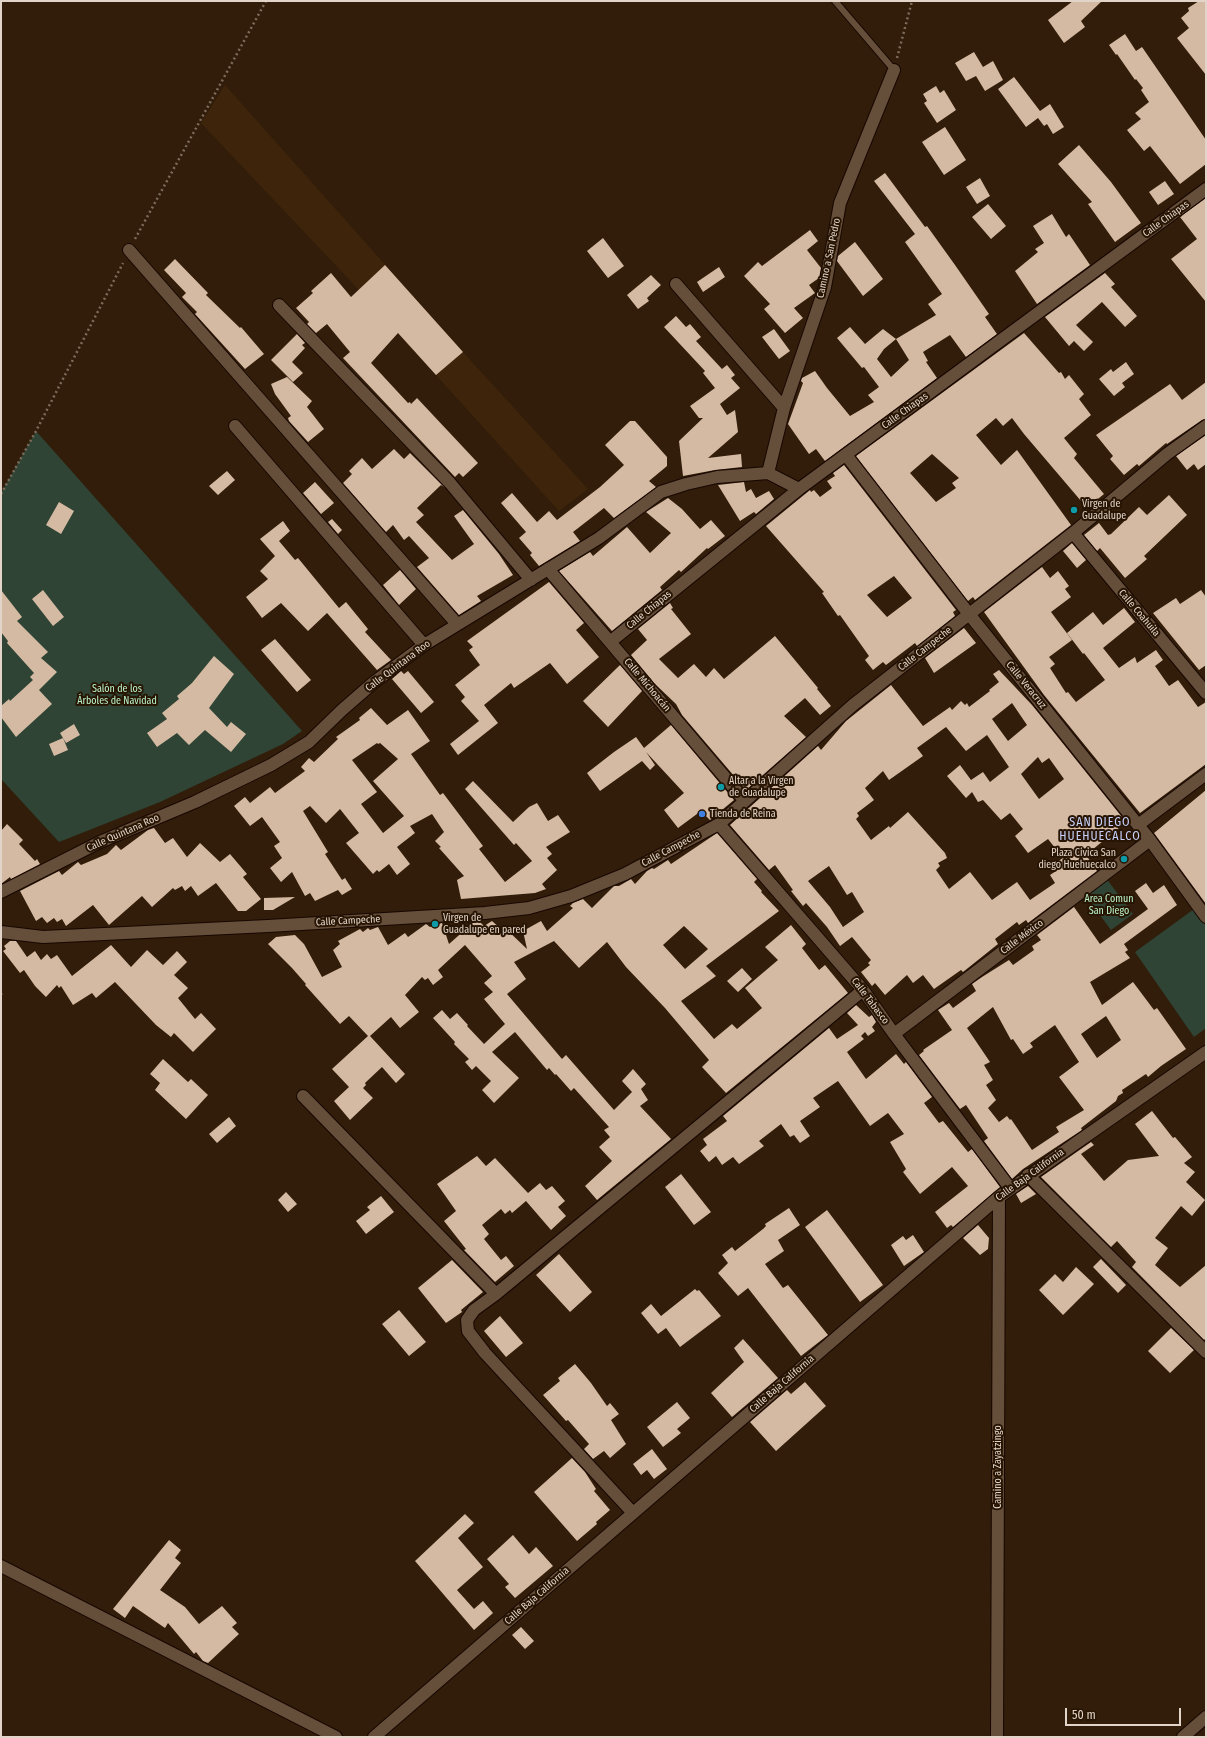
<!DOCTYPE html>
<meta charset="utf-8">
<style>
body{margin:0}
#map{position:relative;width:1207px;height:1738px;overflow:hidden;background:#311d0a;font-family:"Fira Sans Condensed",sans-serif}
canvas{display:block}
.frame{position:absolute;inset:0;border:2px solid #e2d4c8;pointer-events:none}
.scale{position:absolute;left:1065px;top:1708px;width:116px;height:18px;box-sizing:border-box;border:2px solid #e2d4c8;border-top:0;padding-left:5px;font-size:12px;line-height:14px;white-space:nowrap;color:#e2d4c8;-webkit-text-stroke:3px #271402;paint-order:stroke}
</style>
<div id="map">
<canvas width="1207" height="1738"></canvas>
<div class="frame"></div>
<div class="scale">50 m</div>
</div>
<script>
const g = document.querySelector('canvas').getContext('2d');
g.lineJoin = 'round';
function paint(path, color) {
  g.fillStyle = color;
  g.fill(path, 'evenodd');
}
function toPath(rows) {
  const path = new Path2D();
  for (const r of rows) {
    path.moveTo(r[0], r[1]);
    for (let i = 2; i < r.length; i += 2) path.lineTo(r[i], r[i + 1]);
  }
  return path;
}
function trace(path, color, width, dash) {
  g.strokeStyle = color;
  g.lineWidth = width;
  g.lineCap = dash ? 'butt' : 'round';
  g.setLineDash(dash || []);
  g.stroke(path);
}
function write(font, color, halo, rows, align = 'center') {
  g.font = font + ' "Fira Sans Condensed",sans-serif';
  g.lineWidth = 4;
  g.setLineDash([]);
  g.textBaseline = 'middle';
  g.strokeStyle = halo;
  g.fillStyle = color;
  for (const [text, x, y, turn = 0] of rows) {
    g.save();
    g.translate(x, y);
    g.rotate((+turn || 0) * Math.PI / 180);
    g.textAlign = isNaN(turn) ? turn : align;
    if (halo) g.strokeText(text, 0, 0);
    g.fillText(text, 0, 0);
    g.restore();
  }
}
const built = toPath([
 [225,85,463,352,588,489,559,511,359,290,201,123]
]);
const green = toPath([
 [36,431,302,731,283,744,160,802,59,842,1,779,1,493],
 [1106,878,1133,914,1111,930,1085,895],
 [1194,909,1206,926,1206,1028,1194,1037,1135,952]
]);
const building = toPath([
 [1073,1,1102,1,1081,21,1085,27,1064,43,1048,20],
 [1199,1,1206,1,1206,75,1177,38,1189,28,1181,18,1189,11,1188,8],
 [1125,34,1136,51,1142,47,1206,140,1206,164,1180,184,1150,146,1144,151,1127,130,1141,119,1135,113,1149,102,1141,90,1143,88,1136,79,1135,80,1117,54,1116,55,1109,45],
 [974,52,983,67,993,61,1003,80,985,91,976,76,966,81,955,63],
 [1014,77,1040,111,1050,104,1064,127,1053,134,1047,124,1044,126,1038,118,1026,127,998,89],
 [936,86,940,93,944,90,956,110,937,123,924,103,927,101,923,94],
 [945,127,966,160,944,175,922,142],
 [1079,145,1111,182,1141,223,1115,242,1088,204,1092,202,1058,164],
 [885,173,925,227,927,226,955,265,989,314,985,317,997,334,966,357,950,335,923,352,928,361,926,362,937,378,825,461,816,449,809,454,788,424,803,383,801,381,802,378,815,371,827,388,850,416,874,402,868,395,879,387,864,367,862,368,837,338,850,327,865,344,883,329,896,339,884,349,877,359,891,377,909,360,896,339,936,315,928,304,942,294,905,242,915,234,874,181],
 [980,178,990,196,977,204,966,187],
 [1165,181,1174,194,1158,205,1149,192],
 [1206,198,1206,302,1171,259,1197,239,1180,217],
 [988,204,1006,226,991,239,972,217],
 [1052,214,1066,237,1069,234,1090,265,1037,304,1015,271,1038,252,1035,249,1044,243,1033,226],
 [810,230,818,241,807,250,821,268,819,278,809,285,815,293,794,308,803,318,785,333,764,309,770,304,744,276,758,262,762,266],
 [603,238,624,266,608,278,587,251],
 [855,242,883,279,863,296,837,261,838,256],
 [175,259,208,293,206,295,240,328,241,327,264,354,245,369,195,314,197,312,182,297,186,293,164,270],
 [385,265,463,352,436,375,398,333,371,363,408,403,410,402,411,404,417,398,478,463,463,477,459,473,455,477,343,358,350,352,327,324,316,333,307,324,309,322,296,308,313,293,311,291,331,273,351,297],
 [719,267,725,277,703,292,697,282],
 [1105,273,1115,284,1111,287,1137,316,1125,327,1102,302,1076,325,1093,342,1084,351,1074,341,1069,346,1045,317],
 [651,275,661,285,647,298,649,301,638,309,627,295],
 [676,316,686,327,690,324,701,337,696,341,722,369,727,365,735,375,731,378,740,388,720,404,727,415,735,410,738,432,708,458,741,454,742,467,715,470,683,476,679,441,703,418,699,418,690,406,715,388,703,373,705,371,664,327],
 [774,329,790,351,779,359,762,337],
 [1024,333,1059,373,1061,372,1065,379,1069,375,1084,394,1079,399,1091,415,1064,438,1077,454,1074,458,1104,494,1087,508,1024,434,1012,418,1003,426,996,418,976,435,1001,465,1017,450,1071,525,975,600,973,597,968,601,856,456],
 [932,454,959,478,952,483,956,488,936,502,910,473],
 [297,334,305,343,302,345,305,348,292,362,303,373,293,382,271,360],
 [1126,362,1134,374,1122,383,1125,387,1114,396,1099,379,1111,369,1113,372],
 [287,377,312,401,307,407,324,429,308,442,289,421,288,418,291,416,275,394,271,384],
 [1206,382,1206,419,1202,420,1167,444,1166,443,1139,466,1137,464,1124,475,1110,459,1113,456,1096,435,1170,384,1182,400],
 [630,421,635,421,667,457,667,466,649,481,656,487,614,518,604,508,573,532,580,541,539,566,530,555,532,553,519,538,526,532,501,503,512,493,537,522,549,511,557,520,600,487,624,465,605,445],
 [1206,435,1206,464,1198,470,1194,464,1187,470,1176,456],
 [394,449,404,459,410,453,444,487,441,485,417,508,424,515,416,522,452,560,474,544,454,516,463,510,499,554,513,575,477,596,481,601,459,615,417,567,429,558,409,536,404,540,393,525,386,532,343,483,352,474,349,471,362,458,372,469],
 [844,465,956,610,953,612,955,616,917,646,915,643,886,665,883,662,873,670,865,660,869,656,840,615,838,616,822,593,824,592,766,526,810,490,811,492,814,490,820,497,832,488,827,481,835,476,833,473],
 [894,576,912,598,887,617,867,595],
 [227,471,235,480,218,495,209,486],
 [315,482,334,503,321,514,303,493],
 [744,482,746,492,751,489,756,498,769,491,774,499,756,514,754,512,740,521,718,485],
 [1169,495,1187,515,1144,556,1147,559,1125,578,1100,548,1097,551,1084,535,1099,523,1108,535,1111,534,1139,507,1147,515],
 [668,498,682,509,700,529,711,520,725,536,708,549,707,548,681,572,679,570,660,587,662,590,612,631,559,571,590,552,593,556,627,527,650,553,671,533,646,512],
 [59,502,74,511,61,534,46,525],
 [332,519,342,530,338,534,328,522],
 [283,521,290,531,279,541,295,560,298,558,339,608,346,602,368,629,365,632,391,660,377,670,327,613,308,631,281,603,262,618,246,597,268,579,260,571,275,556,260,539],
 [1072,543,1086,560,1077,568,1063,551],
 [1042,567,1050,578,1058,571,1069,586,1065,589,1071,597,1051,612,1072,640,1049,657,1055,664,1050,668,1066,693,1068,692,1076,702,1105,680,1084,653,1083,654,1067,633,1093,612,1103,625,1124,608,1135,622,1103,648,1119,668,1135,657,1137,663,1156,650,1163,660,1155,666,1169,686,1178,680,1198,707,1206,702,1206,764,1140,813,1044,695,984,612],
 [400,570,416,589,399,605,383,585],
 [549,582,584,623,576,630,599,657,567,684,550,663,514,688,511,683,484,705,498,723,458,755,450,744,479,721,461,701,465,697,455,685,480,665,469,650,473,647,467,641],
 [1,590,22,617,17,621,48,652,41,658,57,672,39,690,52,704,16,737,1,717,1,706,9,699,10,701,33,680,30,677,34,673,7,643,8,641,1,632],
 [43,590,64,617,53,626,32,599],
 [1201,590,1206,597,1206,665,1199,670,1153,613,1176,598,1180,604],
 [670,603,673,608,671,609,691,634,659,659,678,678,694,664,706,677,714,668,724,679,775,636,818,688,817,689,831,706,820,715,805,698,784,716,806,737,746,790,682,715,676,704,655,684,631,655,647,640,638,629],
 [964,628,976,643,934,673,925,658],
 [275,639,311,680,297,692,261,650],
 [214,656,234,674,209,708,227,727,231,722,246,734,231,752,205,730,189,745,177,733,157,747,147,733,167,719,162,713,179,699,177,696,192,683],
 [620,665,642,691,608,727,583,701],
 [999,670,1032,705,1126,822,1086,855,1097,871,1028,923,1026,920,1019,925,1017,922,995,939,998,944,963,972,961,970,934,989,923,975,913,983,907,975,885,995,875,983,872,986,861,972,870,965,868,963,871,960,852,937,840,946,827,927,806,903,803,906,791,891,793,890,775,865,769,870,730,825,818,746,821,750,846,721,891,685,923,726,950,707,952,710,961,701,965,705,967,703,969,707,990,691,989,690,999,682,993,674],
 [1012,703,1027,725,1008,741,992,719],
 [946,727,966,751,987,735,1009,767,990,782,983,772,971,780,960,765,947,776,966,798,972,792,978,802,983,800,1001,820,1010,813,1023,829,1015,836,1028,853,1048,839,1063,858,1052,865,1056,871,1050,875,1055,883,1030,900,1017,882,992,900,970,872,949,889,936,870,940,866,938,863,947,858,945,853,908,812,890,828,889,826,871,840,856,819,859,816,857,813,874,800,865,788,883,771,889,780,923,756,917,748],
 [1038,757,1042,763,1049,758,1064,779,1039,799,1021,774],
 [829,866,847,895,852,892,864,912,843,927,830,907,808,881],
 [401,671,404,674,408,671,434,702,421,713,392,679],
 [371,708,387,725,408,710,430,741,411,754,440,795,443,793,483,846,479,849,505,882,532,861,516,843,514,845,465,789,473,781,513,822,529,807,537,803,548,821,558,815,570,832,546,847,552,854,547,858,557,870,542,884,546,889,535,893,461,899,457,880,464,876,439,848,441,847,435,841,444,832,432,814,410,826,415,833,397,847,410,864,397,875,389,864,379,872,377,870,373,874,346,843,359,833,340,809,326,823,310,806,303,811,328,852,325,854,342,880,345,878,352,889,342,895,338,890,315,901,310,893,305,896,292,872,281,882,270,868,282,858,274,846,280,842,262,817,250,826,234,806,245,797,250,803,270,787,275,793,305,771,301,767,309,758,314,762,338,739,336,737,360,720,359,718],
 [377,743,378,744,380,743,398,759,373,781,404,816,383,833,361,804,377,792,352,760],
 [74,724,80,735,66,743,60,733],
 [671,725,734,800,710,820,701,811,678,828,664,810,684,793,646,752,655,765,650,770,642,761,600,791,587,773,614,752,636,737,644,748],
 [63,738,68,750,54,756,49,744],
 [1206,790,1206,904,1154,833],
 [7,824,23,840,19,844,35,861,37,859,40,864,11,879,10,877,1,884,1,831],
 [154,828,165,843,173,838,187,857,200,843,220,862,230,854,247,874,243,877,261,899,246,911,238,911,216,883,198,896,191,886,185,891,182,886,175,890,173,888,152,907,142,896,109,925,93,905,66,926,62,919,57,922,54,918,47,923,42,917,36,921,20,891,59,871,62,875,78,862,81,865,107,854,116,845,121,850,148,830],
 [717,833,757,879,754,882,762,891,761,892,779,911,706,966,716,976,681,1001,714,1039,732,1024,737,1029,762,1008,745,988,778,960,765,947,791,925,806,944,802,948,819,970,825,965,848,993,726,1093,702,1067,709,1060,665,1008,626,967,607,942,579,968,554,941,514,962,526,979,507,994,562,1059,566,1055,614,1110,632,1092,622,1081,633,1069,646,1084,641,1089,648,1100,640,1106,671,1139,597,1200,585,1186,612,1161,599,1147,610,1137,604,1130,609,1127,574,1088,571,1091,556,1074,555,1075,549,1068,547,1070,515,1032,492,1052,519,1078,494,1103,482,1090,491,1081,476,1066,472,1070,465,1062,469,1059,454,1044,455,1042,433,1018,442,1010,450,1019,457,1013,468,1025,467,1026,484,1044,505,1024,484,999,493,992,484,983,492,976,465,945,438,970,443,977,433,985,428,978,425,980,422,977,405,995,419,1012,400,1028,391,1017,370,1036,405,1074,396,1083,382,1067,365,1083,366,1085,363,1088,373,1098,350,1120,334,1101,349,1087,332,1069,368,1036,349,1016,340,1024,305,985,306,984,292,968,268,944,276,937,295,935,304,944,322,977,342,967,333,950,340,944,338,941,360,929,363,932,368,928,370,930,378,927,388,945,405,933,408,937,426,924,430,927,442,923,449,944,475,921,479,921,484,926,492,921,501,929,503,926,527,949,523,931,541,921,547,931,573,908,570,906,573,903,583,899,592,908,614,886,619,886,631,879,635,884,647,871,652,868,654,869,668,860,671,864],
 [684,926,708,949,685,969,663,945],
 [1146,883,1153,893,1164,885,1177,905,1124,944,1128,950,1125,952,1130,958,1090,982,1102,1005,1133,982,1154,1010,1157,1008,1186,1049,1161,1066,1148,1077,1146,1074,1122,1090,1123,1093,1118,1096,1116,1101,1081,1128,1082,1130,1023,1169,1012,1179,984,1141,988,1138,966,1105,960,1109,919,1055,924,1051,923,1050,952,1030,938,1010,949,1003,953,1008,976,991,972,984,982,977,1009,960,1013,965,1034,950,1032,946,1041,940,1037,935,1074,907,1100,944,1148,909,1135,891],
 [993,1007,1011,1040,1013,1039,1023,1054,1033,1047,1030,1043,1055,1025,1079,1062,1059,1077,1084,1110,1056,1127,1059,1132,1032,1150,1011,1119,1010,1120,1007,1116,999,1122,988,1108,996,1100,986,1085,993,1080,984,1065,990,1062,967,1028],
 [1106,1016,1121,1040,1097,1058,1081,1034],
 [295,897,273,910,264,910,264,898],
 [10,941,16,941,27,957,35,951,41,960,47,954,51,959,57,955,72,976,111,945,131,967,147,950,163,965,177,951,187,962,174,975,188,988,178,998,195,1019,201,1013,216,1029,193,1052,174,1033,171,1037,156,1025,115,982,96,998,92,993,73,1005,61,986,59,988,57,985,46,997,35,986,24,970,20,973,3,951,6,949,4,946],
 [742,968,752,979,738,992,727,981],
 [856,1005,869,1017,872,1015,876,1022,872,1027,875,1031,868,1036,865,1032,861,1036,864,1039,847,1052,866,1079,896,1054,904,1064,906,1062,932,1097,924,1103,939,1123,943,1121,968,1152,972,1149,1000,1187,953,1227,951,1225,947,1228,935,1212,968,1186,952,1167,920,1194,903,1172,906,1169,890,1142,904,1134,888,1113,870,1126,838,1081,813,1098,820,1107,800,1121,810,1136,800,1143,794,1135,790,1137,781,1124,759,1141,764,1146,739,1164,733,1157,722,1165,716,1156,709,1162,700,1151,707,1145,703,1139,727,1121,723,1116,829,1028,837,1039,858,1025,847,1013],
 [163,1059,188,1082,191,1079,208,1095,186,1119,155,1090,160,1083,150,1074],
 [1152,1111,1173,1138,1175,1137,1192,1157,1184,1163,1195,1172,1186,1182,1205,1200,1192,1216,1181,1206,1155,1238,1168,1248,1155,1265,1180,1287,1206,1265,1206,1338,1204,1340,1132,1267,1136,1262,1117,1241,1111,1247,1041,1177,1091,1142,1094,1145,1081,1154,1104,1181,1128,1160,1159,1156,1135,1124],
 [229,1117,236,1126,217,1143,209,1134],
 [477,1156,486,1166,495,1158,528,1193,540,1183,546,1190,552,1186,565,1201,558,1207,566,1216,551,1230,526,1201,512,1213,510,1210,505,1214,501,1209,482,1225,489,1234,484,1239,501,1260,506,1256,514,1266,495,1282,464,1250,466,1249,444,1221,456,1211,437,1184],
 [681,1174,711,1212,694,1225,665,1187],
 [1028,1186,1036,1194,1021,1203,1016,1194],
 [286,1192,297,1204,288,1212,278,1200],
 [381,1196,394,1212,366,1234,356,1221,370,1210,367,1207],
 [789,1208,800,1225,778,1240,784,1251,765,1264,783,1288,788,1285,828,1335,801,1356,748,1288,738,1296,718,1273,728,1263,722,1255,732,1247,735,1251,763,1229,766,1226,765,1224],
 [827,1210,883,1285,860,1302,805,1227],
 [978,1225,989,1238,988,1249,980,1255,963,1238],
 [913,1235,924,1252,904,1266,891,1245,903,1236,906,1240],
 [559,1254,592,1292,570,1312,536,1275],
 [1101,1259,1126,1285,1118,1293,1093,1267],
 [452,1260,483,1292,461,1310,462,1312,446,1323,418,1288],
 [1076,1267,1094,1284,1063,1315,1039,1290,1055,1274,1063,1282],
 [695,1289,697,1291,699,1290,721,1316,680,1347,666,1328,658,1334,641,1313,651,1304,661,1316],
 [399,1310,426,1342,409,1356,382,1324],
 [500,1316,523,1343,506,1357,484,1331],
 [1171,1328,1194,1350,1170,1373,1148,1351],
 [743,1339,778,1378,732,1417,711,1393,744,1362,734,1348],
 [575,1364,591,1383,607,1406,610,1403,619,1414,611,1420,626,1444,610,1458,604,1451,593,1459,584,1449,589,1444,568,1420,566,1421,543,1395,560,1381,558,1378],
 [805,1382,826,1406,776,1451,750,1422,787,1390,791,1394],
 [677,1402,690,1418,677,1429,681,1433,663,1447,647,1427],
 [652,1449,667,1469,654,1479,647,1470,641,1475,633,1464],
 [572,1458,585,1472,596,1489,594,1491,610,1510,596,1522,597,1524,577,1541,534,1492],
 [465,1514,474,1523,458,1538,483,1567,457,1590,474,1609,483,1601,493,1613,474,1630,415,1561],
 [513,1535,529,1554,536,1547,553,1566,515,1598,505,1587,509,1584,487,1559],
 [169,1540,181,1550,175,1558,181,1563,160,1590,185,1607,199,1624,222,1606,237,1623,232,1627,239,1634,208,1663,203,1661,196,1652,194,1654,168,1623,165,1628,133,1606,125,1618,113,1609],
 [521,1627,534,1641,525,1649,512,1635]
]);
const path = toPath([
 [897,58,912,1],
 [135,239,266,1],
 [1,494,36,431,123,263],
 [1,994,2,995]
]);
const lane = toPath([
 [835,1,894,70]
]);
const street = toPath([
 [129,250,457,624],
 [676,284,784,408],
 [279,305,450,483,531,580],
 [235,426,424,645],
 [846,455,969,614,1150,840,1206,917],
 [768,473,784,408,825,287,840,203,894,70],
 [1073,533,1206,693],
 [548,569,745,801],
 [610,642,799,489,1206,189],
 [719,824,863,990,894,1034,1010,1188],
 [1138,825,1206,774],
 [1,892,100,842,195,802,271,765,309,742,342,710,373,683,424,645,599,538,661,492,686,484,717,477,768,473,799,489],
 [1,932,43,937,268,926,485,913,529,908,571,896,625,874,719,824,853,705,1073,533,1167,454,1206,426],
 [894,1034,1150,840],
 [303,1096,496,1294],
 [1028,1175,1206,1352],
 [633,1513,485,1353,468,1331,467,1320,474,1310,496,1294,863,990],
 [1,1566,336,1737],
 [374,1737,999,1197,1206,1052],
 [997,1737,999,1197],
 [1183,1737,1206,1717]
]);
const markers = [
 [1074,510,4,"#0f9aa8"],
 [721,787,4,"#0f9aa8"],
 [702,814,4,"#3f7fe0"],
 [1124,859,4,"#0f9aa8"],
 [435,924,4,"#0f9aa8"]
];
const streetNames = [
 ["Calle Chiapas",1166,219,-36],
 ["Camino a San Pedro",829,258,-78],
 ["Calle Chiapas",905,411,-36],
 ["Calle Chiapas",649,610,-39],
 ["Calle Coahuila",1139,613,50],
 ["Calle Campeche",925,649,-38],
 ["Calle Quintana Roo",398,666,-37],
 ["Calle Michoacán",647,685,50],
 ["Calle Veracruz",1026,685,51],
 ["Calle Quintana Roo",123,833,-24],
 ["Calle Campeche",671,849,-28],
 ["Calle Campeche",348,921,-3],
 ["Calle México",1022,937,-37],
 ["Calle Tabasco",870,1001,53],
 ["Calle Baja California",1030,1175,-36],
 ["Calle Baja California",782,1384,-41],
 ["Camino a Zayatzingo",998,1467,-90],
 ["Calle Baja California",537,1596,-41]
];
const poiNames = [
 ["Virgen de",1082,504],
 ["Guadalupe",1082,516],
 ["Altar a la Virgen",729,781],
 ["de Guadalupe",729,793],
 ["Tienda de Reina",710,814],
 ["Plaza Civica San",1116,853,"right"],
 ["diego Huehuecalco",1116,865,"right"],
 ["Virgen de",443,918],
 ["Guadalupe en pared",443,930]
];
const parkNames = [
 ["Salón de los",117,689],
 ["Árboles de Navidad",117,701],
 ["Area Comun",1109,899],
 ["San Diego",1109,911]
];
const quarterNames = [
 ["SAN DIEGO",1100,823],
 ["HUEHUECALCO",1100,837]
];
paint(built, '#3e240b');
paint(green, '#2f4434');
paint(building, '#d5baa3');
trace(lane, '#180700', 8);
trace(street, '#180700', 14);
trace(path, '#7d6c5c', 2.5, [2, 3]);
trace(lane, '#654e3a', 6);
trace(street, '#654e3a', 12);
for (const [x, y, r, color] of markers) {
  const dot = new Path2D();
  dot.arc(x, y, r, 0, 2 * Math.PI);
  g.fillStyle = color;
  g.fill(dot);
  trace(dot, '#271402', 1.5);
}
write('10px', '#e2d4c8', '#271402', streetNames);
write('10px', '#e2d4c8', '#271402', poiNames, 'left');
write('10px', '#baf5ca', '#271402', parkNames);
g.letterSpacing = '1px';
write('12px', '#c7d2fc', '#271402', quarterNames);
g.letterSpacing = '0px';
</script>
